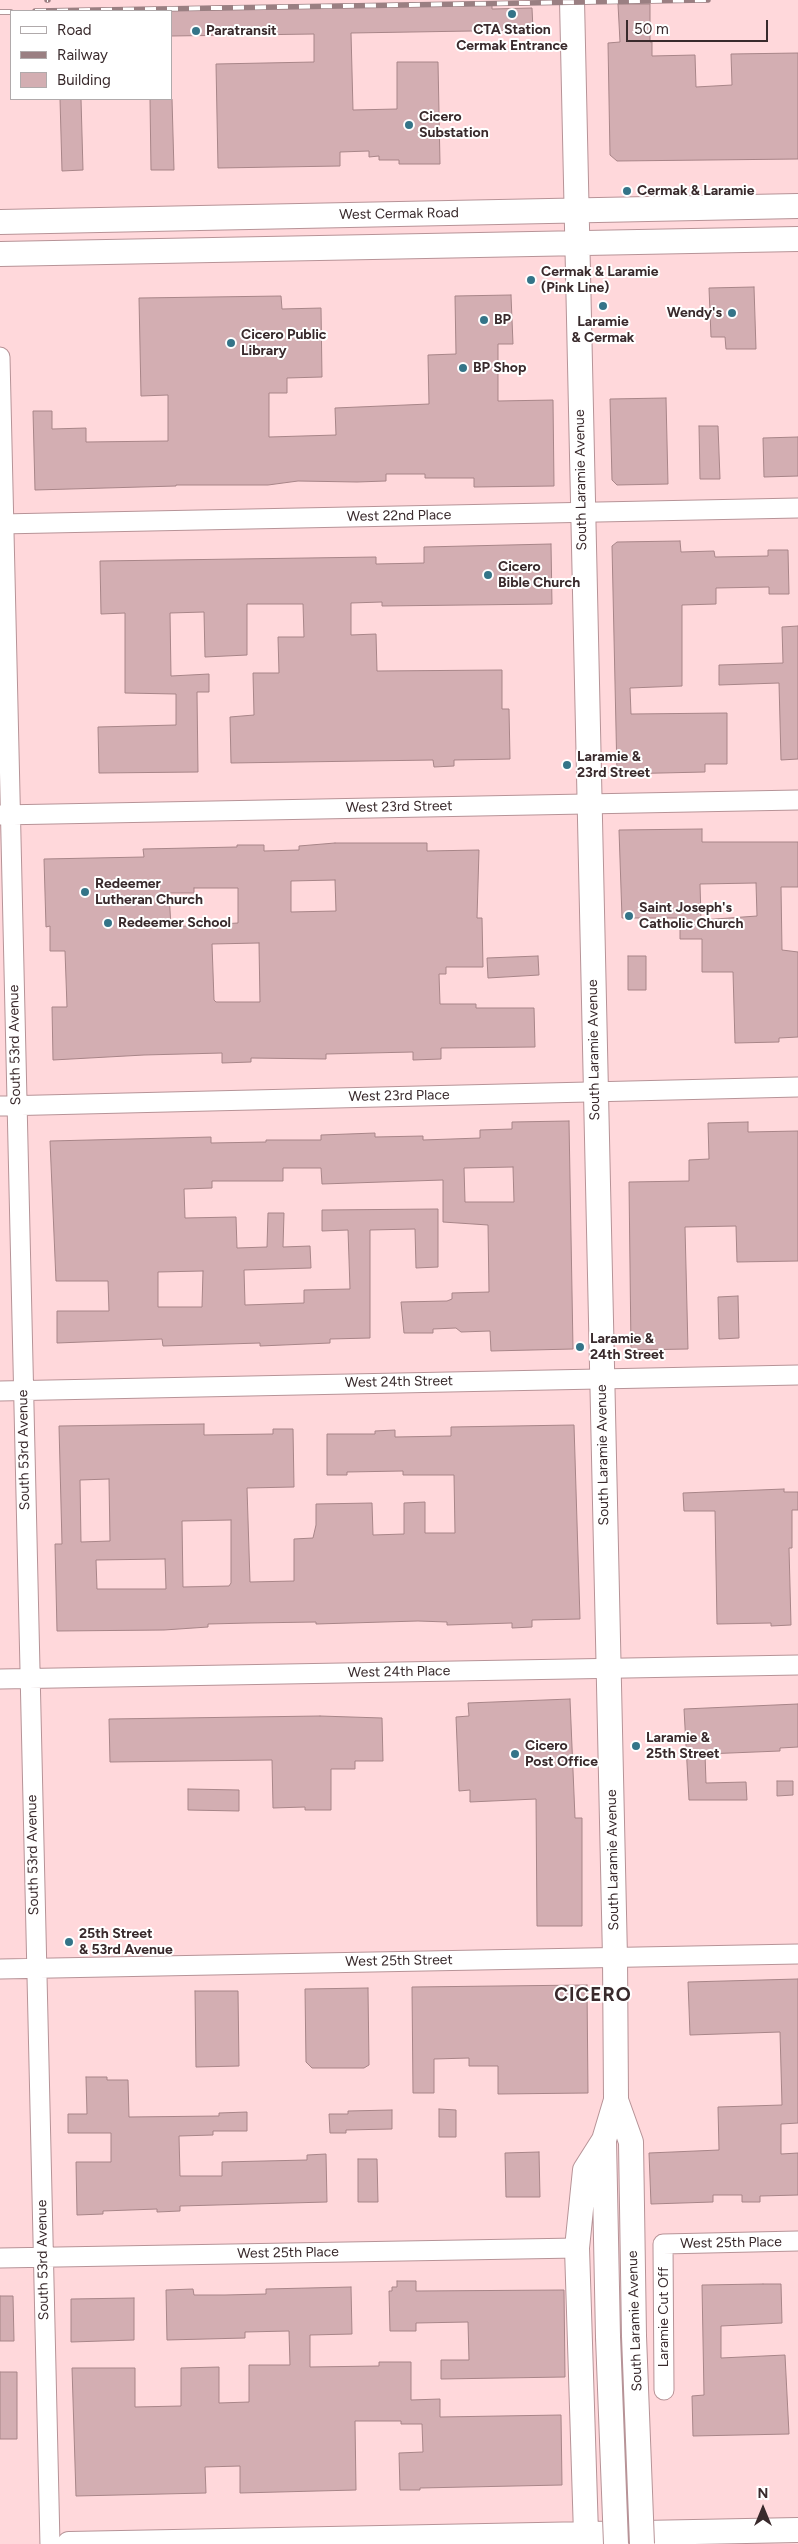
<!DOCTYPE html>
<style>
body{margin:0}
#map{position:relative;width:798px;height:2544px;overflow:hidden;background:#ffd8db;font-family:Figtree,sans-serif}
canvas{display:block}
.legend{position:absolute;left:10px;top:10px;width:162px;height:90px;box-sizing:border-box;background:#fff;border:1px solid #b0aaab;margin:0;padding:6px 9px;list-style:none;font-size:15px;color:#392a2c}
.legend li{display:flex;align-items:center;gap:10px;height:25px}
.legend b{width:25px;border:1px solid #b0aaab}
.north{position:absolute;left:738px;top:2484px;width:50px;height:50px;-webkit-text-stroke:4px #fff;paint-order:stroke;rotate:0deg;font-size:14px;font-weight:700;line-height:20px;text-align:center;color:#392a2c}
.north::after{content:'';display:block;margin:auto;width:18px;height:22px;background:#392a2c;clip-path:polygon(50% 0,100% 100%,50% 72%,0 100%)}
.scale{position:absolute;left:626px;top:20px;width:142px;height:22px;box-sizing:border-box;border:2px solid #392a2c;border-top:0;padding-left:6px;font-size:15px;line-height:18px;white-space:nowrap;color:#392a2c;-webkit-text-stroke:4px #fff;paint-order:stroke}
</style>
<div id="map">
<canvas width="798" height="2544"></canvas>
<ul class="legend">
<li><b style="height:6px;background:#fff"></b>Road</li>
<li><b style="height:6px;background:#9a7f82"></b>Railway</li>
<li><b style="height:14px;background:#d3aeb2"></b>Building</li>
</ul>
<div class="north">N</div>
<div class="scale">50 m</div>
</div>
<script>
const g = document.querySelector('canvas').getContext('2d');
g.lineJoin = 'round';
function paint(path, color) {
  g.fillStyle = color;
  g.fill(path, 'evenodd');
}
function toPath(rows) {
  const path = new Path2D();
  for (const r of rows) {
    path.moveTo(r[0], r[1]);
    for (let i = 2; i < r.length; i += 2) path.lineTo(r[i], r[i + 1]);
  }
  return path;
}
function trace(path, color, width, dash) {
  g.strokeStyle = color;
  g.lineWidth = width;
  g.lineCap = dash ? 'butt' : 'round';
  g.setLineDash(dash || []);
  g.stroke(path);
}
function write(font, color, halo, rows, align = 'center') {
  g.font = font + ' Figtree,sans-serif';
  g.lineWidth = 4;
  g.setLineDash([]);
  g.textBaseline = 'middle';
  g.strokeStyle = halo;
  g.fillStyle = color;
  for (const [text, x, y, turn = 0] of rows) {
    g.save();
    g.translate(x, y);
    g.rotate((+turn || 0) * Math.PI / 180);
    g.textAlign = isNaN(turn) ? turn : align;
    if (halo) g.strokeText(text, 0, 0);
    g.fillText(text, 0, 0);
    g.restore();
  }
}
const building = toPath([
 [492,2,492,9,532,8,533,30,351,33,353,110,397,109,397,62,438,62,440,164,399,164,399,160,379,160,379,156,369,157,369,151,340,152,340,166,218,168,216,64,314,62,314,34,171,36,171,7,492,2],
 [618,4,650,4,650,42,652,42,652,56,695,55,696,87,732,85,731,54,798,53,798,159,617,161,610,155,608,43,620,42,618,4],
 [60,99,81,99,83,170,62,171,60,99],
 [150,99,172,99,174,170,151,170,150,99],
 [754,287,756,349,726,349,725,337,711,337,709,288,754,287],
 [511,295,513,344,498,344,498,401,553,400,554,486,474,487,474,478,425,478,425,474,386,474,386,481,357,482,298,481,268,485,176,485,176,486,35,490,33,411,52,411,52,429,86,428,86,442,168,441,168,395,141,396,139,298,281,296,282,309,321,308,322,377,287,378,287,393,269,393,269,437,336,435,335,408,429,404,428,355,456,354,455,296,511,295],
 [666,398,668,484,617,485,612,480,610,399,666,398],
 [699,426,718,426,720,479,700,479,699,426],
 [798,437,798,476,764,477,763,438,798,437],
 [680,541,681,552,714,551,715,557,768,556,768,550,788,550,789,594,769,594,769,587,716,588,716,604,682,605,682,686,630,688,631,714,727,713,727,764,705,764,705,772,617,774,612,546,617,542,680,541],
 [551,544,552,604,382,606,382,602,351,603,351,635,376,634,377,671,502,670,502,709,509,709,510,759,454,760,454,766,434,767,433,760,231,763,230,717,254,715,253,673,279,673,278,637,304,637,303,604,247,604,247,655,205,657,204,612,170,613,171,676,209,674,209,692,197,692,198,772,99,773,98,727,176,725,176,694,125,693,125,613,101,614,100,561,376,557,376,564,424,563,424,547,551,544],
 [798,626,798,759,781,760,779,683,719,685,719,665,783,663,782,627,798,626],
 [702,829,702,842,798,842,798,887,781,887,782,950,798,952,798,1037,779,1038,779,1042,735,1043,733,972,702,972,702,939,680,939,680,918,622,918,619,830,702,829],
 [756,883,757,916,701,920,700,884,756,883],
 [335,843,427,843,427,851,479,850,477,918,482,918,483,967,446,967,446,974,439,974,440,1004,476,1004,476,1008,534,1008,535,1047,441,1048,441,1059,413,1060,413,1052,326,1054,326,1059,251,1058,251,1062,222,1063,222,1053,144,1055,53,1060,52,1007,67,1007,65,951,50,951,50,926,46,927,44,859,144,857,143,849,237,847,237,845,264,845,264,851,299,850,299,846,335,843],
 [335,880,336,911,291,912,291,881,335,880],
 [194,888,238,888,238,923,171,927,169,893,194,893,194,888],
 [259,943,260,1002,216,1002,214,1000,212,944,259,943],
 [538,956,539,975,488,978,487,958,538,956],
 [628,956,646,956,646,990,628,990,628,956],
 [569,1121,573,1349,491,1351,490,1331,461,1332,456,1328,433,1329,433,1333,404,1333,401,1302,447,1301,452,1299,452,1293,489,1292,488,1225,443,1222,443,1180,322,1184,321,1168,283,1168,283,1181,212,1181,212,1188,184,1189,185,1218,236,1217,237,1248,267,1247,268,1213,284,1213,283,1247,310,1246,311,1268,244,1270,245,1305,304,1303,304,1290,350,1289,348,1230,322,1231,322,1210,438,1209,438,1267,416,1268,415,1229,370,1230,370,1338,330,1339,330,1343,260,1346,260,1343,163,1346,162,1339,57,1343,57,1311,109,1311,108,1281,56,1281,50,1141,211,1137,211,1143,266,1142,266,1140,321,1140,321,1135,375,1133,375,1137,423,1136,423,1140,480,1138,480,1130,512,1129,512,1122,569,1121],
 [513,1167,514,1202,465,1202,464,1168,513,1167],
 [203,1271,202,1307,158,1307,158,1272,203,1271],
 [748,1122,748,1132,798,1131,798,1261,737,1262,736,1226,685,1227,688,1349,631,1350,629,1182,689,1181,689,1160,709,1159,708,1123,748,1122],
 [738,1296,739,1338,719,1339,718,1297,738,1296],
 [204,1424,204,1435,273,1434,273,1429,293,1429,294,1487,247,1488,250,1582,294,1581,294,1539,313,1538,316,1525,316,1504,372,1503,373,1535,404,1534,404,1503,425,1502,425,1533,455,1533,454,1475,403,1475,403,1471,347,1472,347,1475,327,1475,327,1434,375,1434,375,1431,395,1430,395,1437,451,1436,451,1427,574,1425,580,1619,532,1620,532,1627,512,1628,512,1623,447,1625,447,1622,418,1621,316,1624,316,1622,250,1623,208,1624,208,1627,164,1630,57,1631,55,1544,62,1544,59,1426,204,1424],
 [109,1479,110,1541,81,1542,80,1480,109,1479],
 [231,1520,231,1583,229,1586,183,1587,182,1521,231,1520],
 [165,1559,166,1589,97,1589,96,1560,165,1559],
 [784,1489,784,1492,798,1492,798,1510,792,1510,792,1548,789,1548,791,1625,771,1626,771,1623,717,1624,715,1511,684,1511,683,1493,784,1489],
 [570,1699,575,1818,582,1818,582,1926,537,1926,536,1799,470,1802,470,1790,459,1791,456,1717,469,1716,468,1703,570,1699],
 [798,1704,798,1747,780,1748,780,1751,705,1754,706,1783,746,1782,747,1800,689,1800,684,1709,798,1704],
 [320,1716,382,1718,383,1761,355,1761,355,1769,331,1769,331,1810,305,1810,305,1807,273,1808,272,1760,110,1762,109,1719,320,1716],
 [777,1781,793,1781,793,1795,777,1796,777,1781],
 [188,1789,239,1790,239,1811,188,1810,188,1789],
 [798,1979,798,2123,781,2124,781,2154,798,2153,798,2195,760,2196,760,2202,742,2202,742,2195,713,2195,713,2202,651,2204,649,2153,719,2150,718,2107,782,2105,780,2032,690,2035,688,1982,798,1979],
 [587,1985,588,2093,498,2094,498,2066,469,2066,469,2058,434,2059,434,2093,413,2093,412,1987,587,1985],
 [368,1988,369,2065,364,2068,312,2068,306,2062,305,1989,368,1988],
 [195,1991,238,1991,239,2066,196,2067,195,1991],
 [86,2077,107,2077,107,2080,128,2080,129,2117,219,2116,219,2113,247,2112,247,2131,213,2131,213,2135,179,2136,180,2176,222,2176,222,2162,307,2160,307,2155,326,2154,327,2202,180,2206,180,2211,157,2212,157,2209,103,2211,103,2214,77,2215,76,2162,111,2162,111,2133,68,2133,68,2114,87,2114,86,2077],
 [439,2109,456,2110,456,2137,439,2137,439,2109],
 [392,2110,392,2129,346,2130,346,2133,330,2133,329,2114,348,2114,348,2111,392,2110],
 [539,2152,540,2197,506,2197,505,2153,539,2152],
 [358,2159,377,2159,378,2202,358,2202,358,2159],
 [397,2281,416,2281,416,2291,564,2290,565,2377,441,2379,441,2360,469,2360,468,2322,416,2323,416,2331,390,2331,389,2291,392,2291,392,2287,397,2287,397,2281],
 [763,2284,781,2284,782,2323,721,2326,721,2358,785,2355,789,2434,693,2436,692,2396,704,2395,702,2285,763,2284],
 [351,2287,352,2334,310,2335,310,2367,379,2366,379,2362,411,2362,411,2400,440,2399,440,2417,561,2415,562,2485,420,2488,420,2490,400,2490,399,2453,423,2452,422,2424,401,2424,401,2421,355,2421,356,2490,240,2493,240,2466,205,2467,206,2493,76,2496,72,2368,135,2368,135,2407,181,2406,181,2368,219,2367,219,2403,249,2402,249,2365,290,2365,289,2331,245,2332,245,2338,167,2340,166,2290,193,2289,194,2295,225,2295,266,2294,266,2289,351,2287],
 [0,2296,13,2296,14,2341,0,2341,0,2296],
 [134,2298,134,2340,71,2342,71,2299,134,2298],
 [0,2372,17,2372,17,2439,0,2439,0,2372]
]);
const minor = toPath([
 [0,357,50,2544],
 [0,524,798,508],
 [0,815,798,800],
 [0,1106,798,1087],
 [0,1391,798,1375],
 [0,1679,798,1665],
 [0,1969,798,1954],
 [0,2258,577,2248],
 [664,2390,663,2244,798,2241]
]);
const major = toPath([
 [572,0,615,1957,616,2100,604,2140,608,2337],
 [0,222,798,206],
 [0,254,798,239],
 [616,2100,631,2142,634,2336],
 [586,2534,577,2248,585,2170,604,2140],
 [69,2544,798,2530]
]);
const rail = toPath([
 [47,0,48,0],
 [35,11,708,0],
 [0,12,11,12]
]);
const majorBridge = toPath([
 [634,2336,642,2544],
 [608,2337,616,2544]
]);
const markers = [
 [512,14,5,"#347488"],
 [196,31,5,"#347488"],
 [409,125,5,"#347488"],
 [627,191,5,"#347488"],
 [531,280,5,"#347488"],
 [603,306,5,"#347488"],
 [732,313,5,"#347488"],
 [484,320,5,"#347488"],
 [231,343,5,"#347488"],
 [463,368,5,"#347488"],
 [488,575,5,"#347488"],
 [567,765,5,"#347488"],
 [85,892,5,"#347488"],
 [629,916,5,"#347488"],
 [108,923,5,"#347488"],
 [580,1347,5,"#347488"],
 [636,1746,5,"#347488"],
 [515,1754,5,"#347488"],
 [69,1942,5,"#347488"]
];
const poiNames = [
 ["CTA Station",512,30,"center"],
 ["Cermak Entrance",512,46,"center"],
 ["Paratransit",206,31],
 ["Cicero",419,117],
 ["Substation",419,133],
 ["Cermak & Laramie",637,191],
 ["Cermak & Laramie",541,272],
 ["(Pink Line)",541,288],
 ["Wendy's",722,313,"right"],
 ["BP",494,320],
 ["Laramie",603,322,"center"],
 ["& Cermak",603,338,"center"],
 ["Cicero Public",241,335],
 ["Library",241,351],
 ["BP Shop",473,368],
 ["Cicero",498,567],
 ["Bible Church",498,583],
 ["Laramie &",577,757],
 ["23rd Street",577,773],
 ["Redeemer",95,884],
 ["Lutheran Church",95,900],
 ["Saint Joseph's",639,908],
 ["Catholic Church",639,924],
 ["Redeemer School",118,923],
 ["Laramie &",590,1339],
 ["24th Street",590,1355],
 ["Laramie &",646,1738],
 ["25th Street",646,1754],
 ["Cicero",525,1746],
 ["Post Office",525,1762],
 ["25th Street",79,1934],
 ["& 53rd Avenue",79,1950]
];
const streetNames = [
 ["West Cermak Road",399,214,-1],
 ["South Laramie Avenue",581,480,-91],
 ["West 22nd Place",399,516,-1],
 ["West 23rd Street",399,807,-1],
 ["South 53rd Avenue",15,1045,-91],
 ["South Laramie Avenue",594,1050,-91],
 ["West 23rd Place",399,1096,-1],
 ["West 24th Street",399,1382,-1],
 ["South 53rd Avenue",24,1450,-91],
 ["South Laramie Avenue",603,1455,-91],
 ["West 24th Place",399,1672,-1],
 ["South 53rd Avenue",33,1855,-91],
 ["South Laramie Avenue",613,1860,-91],
 ["West 25th Street",399,1961,-1],
 ["West 25th Place",731,2243,-1],
 ["West 25th Place",288,2253,-1],
 ["South 53rd Avenue",43,2260,-91],
 ["Laramie Cut Off",664,2317,-90],
 ["South Laramie Avenue",635,2321,-92]
];
const districtNames = [
 ["CICERO",593,1995]
];
paint(building, '#d3aeb2');
trace(building, '#a88588', 1);
trace(minor, '#b79397', 21);
trace(major, '#b79397', 26);
trace(minor, '#fff', 19);
trace(major, '#fff', 24);
trace(rail, '#9a7f82', 5.5);
trace(rail, '#fff', 4, [11]);
trace(majorBridge, '#b79397', 26, []);
trace(majorBridge, '#fff', 24);
for (const [x, y, r, color] of markers) {
  const dot = new Path2D();
  dot.arc(x, y, r, 0, 2 * Math.PI);
  g.fillStyle = color;
  g.fill(dot);
  trace(dot, '#fff', 2);
}
write('bold 14px', '#392a2c', '#fff', poiNames, 'left');
write('14px', '#392a2c', '#fff', streetNames);
g.letterSpacing = '1px';
write('bold 19px', '#392a2c', '#fff', districtNames);
g.letterSpacing = '0px';
</script>
